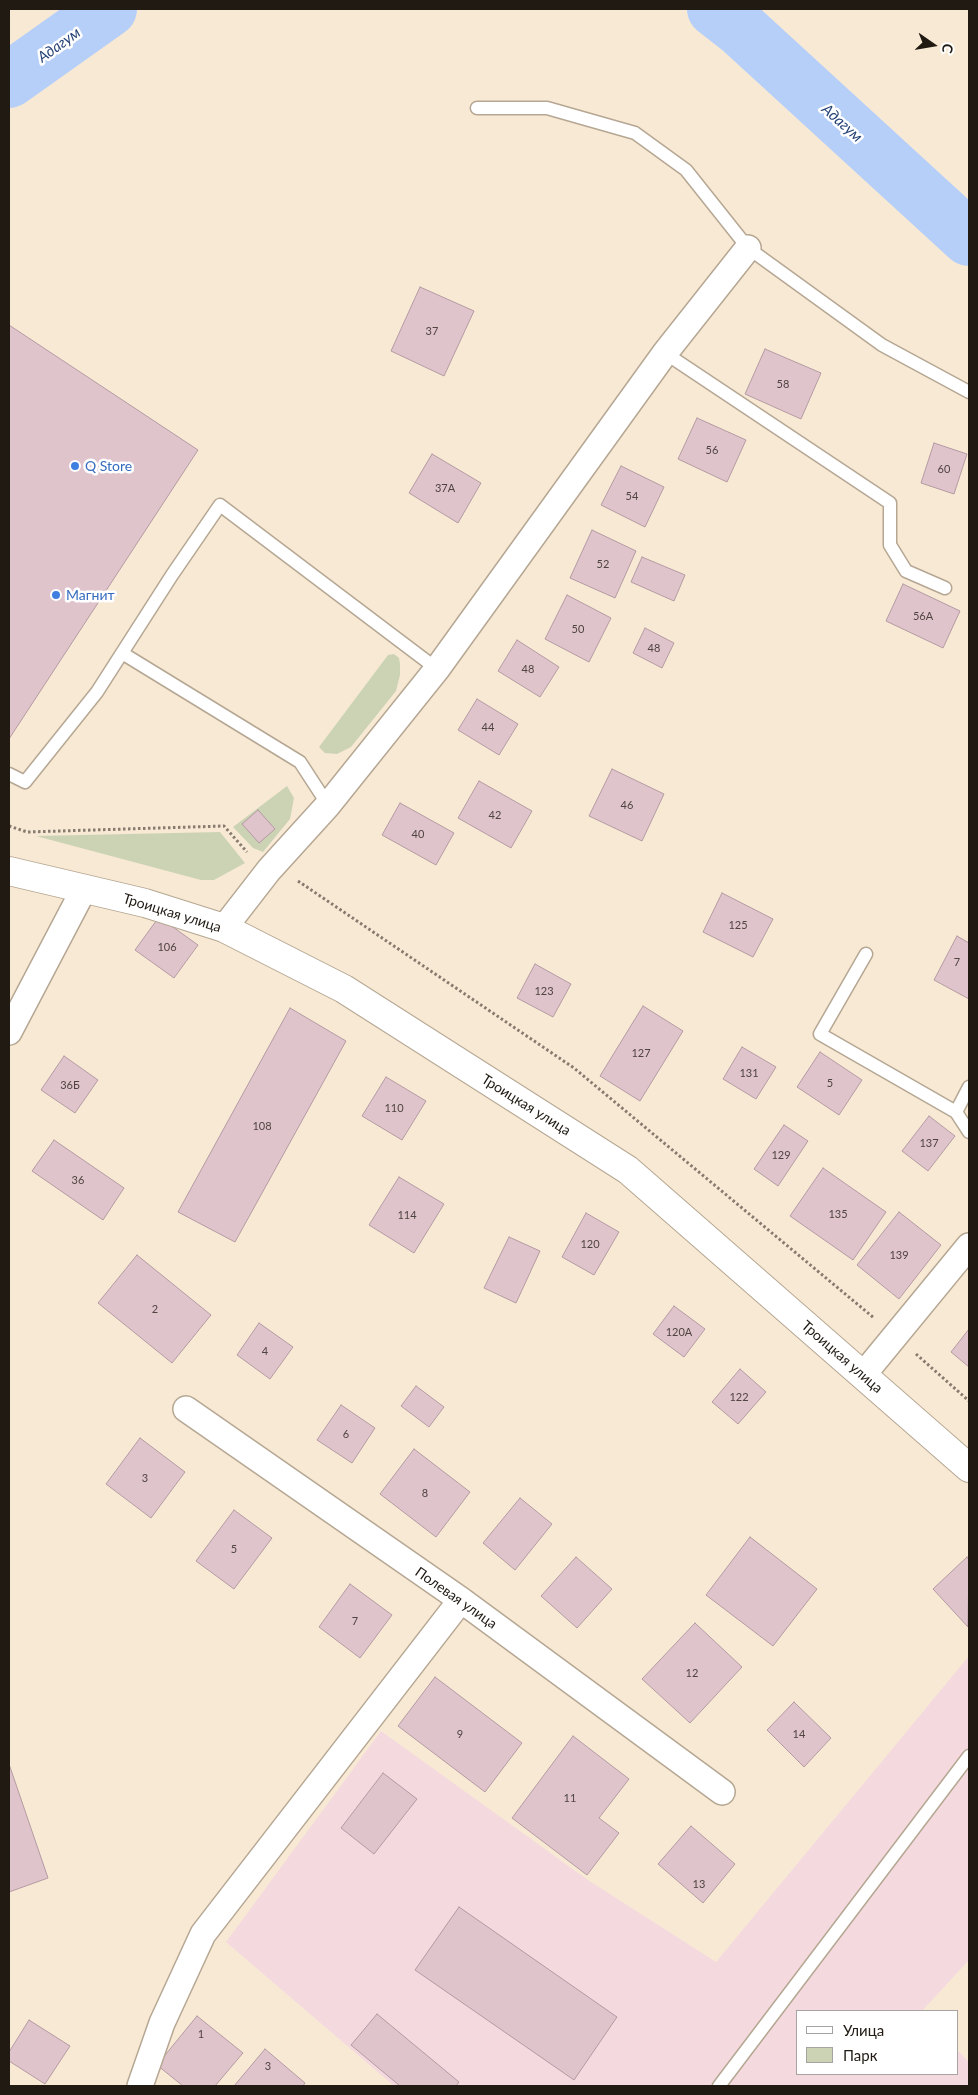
<!DOCTYPE html>
<meta charset="utf-8">
<style>
body{margin:0}
#map{position:relative;width:978px;height:2095px;overflow:hidden;background:#f8e9d4;font-family:Lato,sans-serif}
canvas{display:block}
.frame{position:absolute;inset:0;border:10px solid #201a13;pointer-events:none}
.legend{position:absolute;left:796px;top:2010px;width:162px;height:65px;box-sizing:border-box;background:#fff;border:1px solid #a6a3a1;margin:0;padding:6px 9px;list-style:none;font-size:15px;color:#201a13}
.legend li{display:flex;align-items:center;gap:10px;height:25px}
.legend b{width:25px;border:1px solid #a6a3a1}
.north{position:absolute;left:908px;top:20px;width:50px;height:50px;-webkit-text-stroke:4px #fff;paint-order:stroke;rotate:103deg;font-size:14px;font-weight:700;line-height:20px;text-align:center;color:#201a13}
.north::after{content:'';display:block;margin:auto;width:18px;height:22px;background:#201a13;clip-path:polygon(50% 0,100% 100%,50% 72%,0 100%)}
</style>
<div id="map">
<canvas width="978" height="2095"></canvas>
<div class="frame"></div>
<ul class="legend">
<li><b style="height:6px;background:#fff"></b>Улица</li>
<li><b style="height:14px;background:#ccd3b5"></b>Парк</li>
</ul>
<div class="north">С</div>
</div>
<script>
const g = document.querySelector('canvas').getContext('2d');
g.lineJoin = 'round';
function paint(path, color) {
  g.fillStyle = color;
  g.fill(path, 'evenodd');
}
function toPath(rows) {
  const path = new Path2D();
  for (const r of rows) {
    path.moveTo(r[0], r[1]);
    for (let i = 2; i < r.length; i += 2) path.lineTo(r[i], r[i + 1]);
  }
  return path;
}
function trace(path, color, width, dash) {
  g.strokeStyle = color;
  g.lineWidth = width;
  g.lineCap = dash ? 'butt' : 'round';
  g.setLineDash(dash || []);
  g.stroke(path);
}
function write(font, color, halo, rows, align = 'center') {
  g.font = font + ' Lato,sans-serif';
  g.lineWidth = 5;
  g.setLineDash([]);
  g.textBaseline = 'middle';
  g.strokeStyle = halo;
  g.fillStyle = color;
  for (const [text, x, y, turn = 0] of rows) {
    g.save();
    g.translate(x, y);
    g.rotate((+turn || 0) * Math.PI / 180);
    g.textAlign = isNaN(turn) ? turn : align;
    if (halo) g.strokeText(text, 0, 0);
    g.fillText(text, 0, 0);
    g.restore();
  }
}
const commercial = toPath([
 [969,1656,969,1960,922,2011,797,2011,797,2074,957,2074,957,2050,969,2062,969,2086,394,2086,226,1942,381,1731,588,1880,716,1962]
]);
const green = toPath([
 [394,654,399,658,400,664,400,675,396,691,351,747,337,754,325,753,319,747,388,655],
 [287,786,294,798,290,819,263,852,253,848,233,827],
 [220,832,245,863,214,880,201,880,36,836]
]);
const river = toPath([
 [715,9,742,30,969,238],
 [9,80,109,9]
]);
const building = toPath([
 [420,287,474,311,444,376,391,351,420,287],
 [9,325,198,450,9,739,9,325],
 [765,349,821,373,801,419,745,394,765,349],
 [697,418,746,440,727,482,678,459,697,418],
 [934,443,967,454,954,494,921,483,934,443],
 [432,454,481,483,458,523,409,493,432,454],
 [621,466,664,487,645,527,601,505,621,466],
 [592,530,636,551,615,598,570,578,592,530],
 [642,557,685,575,674,601,631,582,642,557],
 [903,584,960,611,943,648,886,621,903,584],
 [567,595,611,618,589,662,545,639,567,595],
 [645,628,674,643,662,668,633,653,645,628],
 [517,640,559,667,540,697,498,671,517,640],
 [477,699,518,724,499,755,458,730,477,699],
 [612,769,664,794,642,841,589,816,612,769],
 [479,781,532,811,511,848,458,818,479,781],
 [400,803,454,833,436,865,382,835,400,803],
 [258,810,275,829,259,843,242,824,258,810],
 [722,893,773,919,753,957,703,932,722,893],
 [159,917,198,945,174,978,135,950,159,917],
 [957,936,969,943,969,999,934,980,957,936],
 [535,964,571,984,553,1017,517,998,535,964],
 [643,1006,683,1031,640,1101,600,1076,643,1006],
 [290,1008,346,1041,235,1242,178,1212,290,1008],
 [742,1047,776,1067,756,1099,723,1079,742,1047],
 [820,1052,862,1080,839,1115,797,1087,820,1052],
 [64,1056,98,1080,75,1113,41,1090,64,1056],
 [386,1077,426,1101,402,1140,362,1116,386,1077],
 [929,1116,955,1136,928,1171,902,1151,929,1116],
 [784,1125,808,1141,778,1186,754,1169,784,1125],
 [54,1140,124,1188,103,1220,32,1171,54,1140],
 [823,1168,886,1212,853,1260,790,1216,823,1168],
 [399,1177,444,1204,414,1253,369,1225,399,1177],
 [899,1212,941,1245,899,1299,857,1265,899,1212],
 [586,1213,619,1232,594,1275,562,1257,586,1213],
 [509,1237,540,1251,516,1303,484,1288,509,1237],
 [137,1255,211,1315,172,1363,98,1303,137,1255],
 [674,1306,705,1329,684,1357,653,1334,674,1306],
 [259,1323,293,1347,270,1379,237,1355,259,1323],
 [969,1329,969,1367,951,1352,969,1329],
 [740,1369,766,1392,738,1424,712,1402,740,1369],
 [416,1386,444,1407,429,1427,401,1406,416,1386],
 [341,1405,375,1428,352,1463,317,1440,341,1405],
 [140,1438,185,1472,151,1518,106,1484,140,1438],
 [414,1449,470,1492,436,1537,380,1494,414,1449],
 [520,1498,552,1524,515,1570,483,1543,520,1498],
 [234,1510,272,1538,234,1589,196,1561,234,1510],
 [750,1537,817,1589,773,1646,706,1595,750,1537],
 [576,1557,612,1589,577,1628,541,1596,576,1557],
 [967,1557,969,1560,968,1627,933,1589,967,1557],
 [350,1584,392,1615,360,1658,319,1627,350,1584],
 [695,1623,742,1667,690,1723,642,1679,695,1623],
 [435,1677,522,1743,485,1792,398,1726,435,1677],
 [794,1702,831,1738,804,1767,767,1730,794,1702],
 [573,1736,629,1779,599,1818,619,1833,587,1875,512,1818,573,1736],
 [9,1764,48,1878,9,1892,9,1764],
 [383,1773,417,1799,374,1854,341,1828,383,1773],
 [691,1826,735,1864,703,1903,658,1864,691,1826],
 [459,1907,617,2017,574,2080,415,1970,459,1907],
 [377,2014,459,2082,456,2086,400,2086,351,2045,377,2014],
 [197,2016,243,2053,215,2086,183,2086,157,2065,197,2016],
 [29,2020,70,2046,45,2084,9,2061,9,2052,29,2020],
 [265,2049,305,2083,303,2086,234,2086,265,2049]
]);
const path = toPath([
 [9,826,27,832,224,826,247,852],
 [298,881,574,1068,874,1318],
 [916,1354,969,1401]
]);
const service = toPath([
 [477,108,547,108,635,133,686,170,748,248,882,345,969,392],
 [665,353,890,503,890,545,906,571,945,588],
 [122,653,172,575,220,505,437,669],
 [9,774,25,782,97,692,122,653,300,762,328,805],
 [866,954,820,1034,956,1112],
 [969,1087,956,1112,969,1132],
 [719,2086,969,1756]
]);
const minor = toPath([
 [224,928,269,870,328,805,437,669,665,353,748,248],
 [9,1032,84,889],
 [863,1375,969,1246],
 [186,1409,461,1600,722,1792],
 [140,2086,162,2023,203,1934,461,1600]
]);
const secondary = toPath([
 [9,871,145,903,224,928,344,989,628,1170,969,1468]
]);
const markers = [
 [75,466,5,"#3f7fe0"],
 [56,595,5,"#3f7fe0"]
];
const numberNames = [
 ["37",432,331],
 ["58",783,384],
 ["56",712,450],
 ["60",944,469],
 ["37А",445,488],
 ["54",632,496],
 ["52",603,564],
 ["56А",923,616],
 ["50",578,629],
 ["48",654,648],
 ["48",528,669],
 ["44",488,727],
 ["46",627,805],
 ["42",495,815],
 ["40",418,834],
 ["125",738,925],
 ["106",167,947],
 ["7",957,962],
 ["123",544,991],
 ["127",641,1053],
 ["131",749,1073],
 ["5",830,1083],
 ["36Б",70,1085],
 ["110",394,1108],
 ["108",262,1126],
 ["137",929,1143],
 ["129",781,1155],
 ["36",78,1180],
 ["135",838,1214],
 ["114",407,1215],
 ["120",590,1244],
 ["139",899,1255],
 ["2",155,1309],
 ["120А",679,1332],
 ["4",265,1351],
 ["122",739,1397],
 ["6",346,1434],
 ["3",145,1478],
 ["8",425,1493],
 ["5",234,1549],
 ["7",355,1621],
 ["12",692,1673],
 ["9",460,1734],
 ["14",799,1734],
 ["11",570,1798],
 ["13",699,1884],
 ["1",201,2034],
 ["3",268,2066]
];
const shopNames = [
 ["Q Store",85,466],
 ["Магнит",66,595]
];
const streetNames = [
 ["Троицкая улица",172,913,17],
 ["Троицкая улица",526,1105,32],
 ["Троицкая улица",842,1357,41],
 ["Полевая улица",456,1598,35]
];
const waterNames = [
 ["Адагум",59,45,-36],
 ["Адагум",842,123,42]
];
paint(commercial, '#f4dade');
paint(green, '#ccd3b5');
trace(river, '#b6cff9', 56);
paint(building, '#dfc4cc');
trace(building, '#b49aa2', 1);
trace(service, '#b5a793', 15);
trace(minor, '#b5a793', 28);
trace(secondary, '#b5a793', 30);
trace(path, '#867b6e', 3, [2.5, 2.5]);
trace(service, '#fff', 12);
trace(minor, '#fff', 25);
trace(secondary, '#fff', 28);
for (const [x, y, r, color] of markers) {
  const dot = new Path2D();
  dot.arc(x, y, r, 0, 2 * Math.PI);
  g.fillStyle = color;
  g.fill(dot);
  trace(dot, '#fff', 2);
}
write('11px', '#504441', null, numberNames);
write('14px', '#366cbe', '#fff', shopNames, 'left');
write('14px', '#201a13', '#fff', streetNames);
write('italic 15px', '#264377', '#fff', waterNames);
</script>
